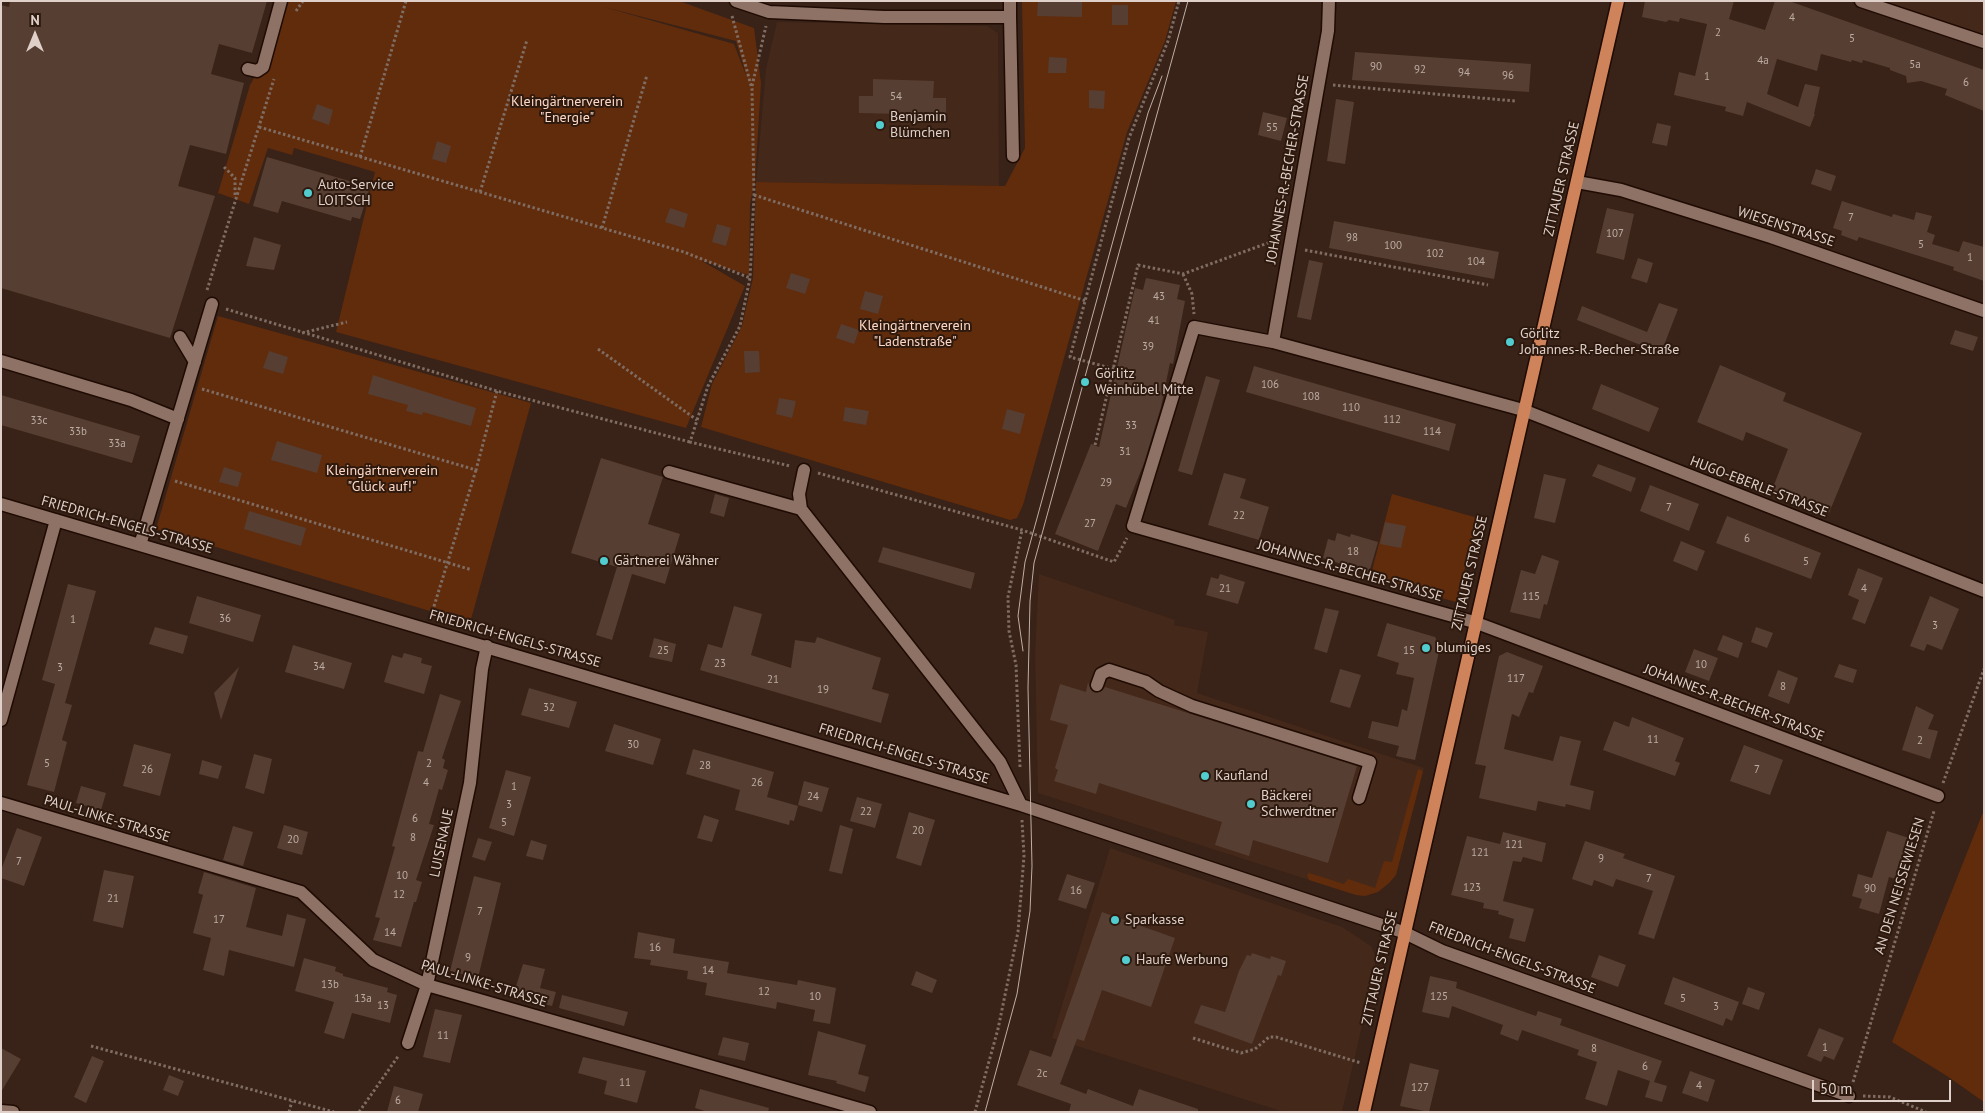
<!DOCTYPE html>
<meta charset="utf-8">
<style>
body{margin:0}
#map{position:relative;width:1985px;height:1113px;overflow:hidden;background:#392217;font-family:"PT Sans",sans-serif}
canvas{display:block}
.frame{position:absolute;inset:0;border:2px solid #dfd0c9;pointer-events:none}
.north{position:absolute;left:10px;top:10px;width:50px;height:50px;-webkit-text-stroke:4px #2e190e;paint-order:stroke;rotate:0deg;font-size:14px;font-weight:700;line-height:20px;text-align:center;color:#dfd0c9}
.north::after{content:'';display:block;margin:auto;width:18px;height:22px;background:#dfd0c9;clip-path:polygon(50% 0,100% 100%,50% 72%,0 100%)}
.scale{position:absolute;left:1812px;top:1080px;width:139px;height:22px;box-sizing:border-box;border:2px solid #dfd0c9;border-top:0;padding-left:6px;font-size:15px;line-height:18px;white-space:nowrap;color:#dfd0c9;-webkit-text-stroke:4px #2e190e;paint-order:stroke}
</style>
<div id="map">
<canvas width="1985" height="1113"></canvas>
<div class="frame"></div>
<div class="north">N</div>
<div class="scale">50 m</div>
</div>
<script>
const g = document.querySelector('canvas').getContext('2d');
g.lineJoin = 'round';
function paint(path, color) {
  g.fillStyle = color;
  g.fill(path, 'evenodd');
}
function toPath(rows) {
  const path = new Path2D();
  for (const r of rows) {
    path.moveTo(r[0], r[1]);
    for (let i = 2; i < r.length; i += 2) path.lineTo(r[i], r[i + 1]);
  }
  return path;
}
function trace(path, color, width, dash) {
  g.strokeStyle = color;
  g.lineWidth = width;
  g.lineCap = dash ? 'butt' : 'round';
  g.setLineDash(dash || []);
  g.stroke(path);
}
function write(font, color, halo, rows, align = 'center') {
  g.font = font + ' "PT Sans",sans-serif';
  g.lineWidth = 4;
  g.setLineDash([]);
  g.textBaseline = 'middle';
  g.strokeStyle = halo;
  g.fillStyle = color;
  for (const [text, x, y, turn = 0] of rows) {
    g.save();
    g.translate(x, y);
    g.rotate((+turn || 0) * Math.PI / 180);
    g.textAlign = isNaN(turn) ? turn : align;
    if (halo) g.strokeText(text, 0, 0);
    g.fillText(text, 0, 0);
    g.restore();
  }
}
const built = toPath([
 [1869,1,1984,1,1984,40],
 [777,22,987,26,998,33,999,186,756,182,766,69],
 [1039,574,1175,620,1174,625,1208,632,1197,693,1424,768,1396,875,1389,883,1378,892,1365,896,1356,895,1038,793,1035,653],
 [1110,848,1342,927,1371,946,1376,957,1373,978,1342,1112,1284,1112,1052,1038]
]);
const green = toPath([
 [284,1,679,1,754,28,761,83,755,180,750,204,749,275,700,260,745,286,686,428,336,332,375,172,294,148,292,155,268,148,249,204,218,193,250,85,257,73],
 [604,7,736,41,747,78,734,44],
 [1022,1,1176,1,1165,41,1127,132,1023,505,1017,518,1010,520,701,427,712,384,742,326,753,278,756,182,1005,186,1025,148],
 [218,316,531,403,470,623,156,529],
 [1392,494,1478,518,1456,602,1370,578],
 [1418,769,1423,771,1396,875,1389,883,1378,892,1365,896,1356,895,1309,880,1307,875,1309,873,1344,884,1348,879,1375,888,1384,861,1392,862],
 [1984,810,1984,1102,1947,1076,1892,1042]
]);
const building = toPath([
 [10,1,267,1,252,53,219,44,211,74,244,83,226,154,190,145,178,186,215,196,170,338,1,288,1,5,9,7],
 [1038,1,1082,2,1082,17,1037,16],
 [1645,1,1734,1,1729,19,1765,30,1775,1,1789,1,1984,70,1984,111,1945,95,1947,89,1921,81,1907,83,1906,76,1890,70,1890,68,1863,60,1862,63,1852,60,1851,62,1821,54,1817,71,1777,59,1767,94,1798,107,1805,84,1820,87,1814,114,1815,114,1810,127,1747,102,1743,116,1725,111,1726,107,1674,95,1679,72,1695,76,1707,24,1680,18,1679,22,1669,20,1666,22,1642,17],
 [1112,5,1128,5,1128,25,1112,25],
 [1355,52,1531,64,1529,92,1352,80],
 [1049,57,1067,58,1066,73,1048,73],
 [873,79,934,81,933,98,946,98,946,115,859,113,859,96,873,96],
 [1089,90,1105,91,1104,109,1089,108],
 [1336,99,1354,102,1345,164,1327,161],
 [317,104,333,110,329,125,312,119],
 [1263,112,1287,118,1281,141,1258,135],
 [1657,123,1671,126,1667,146,1652,143],
 [437,141,451,146,446,163,432,159],
 [267,157,370,187,360,219,352,217,351,221,282,201,278,213,253,206],
 [1816,169,1836,176,1831,191,1811,184],
 [1842,201,1892,217,1893,214,1914,220,1916,212,1932,216,1927,232,1935,235,1932,244,1959,252,1963,241,1984,247,1984,281,1953,270,1954,267,1859,237,1857,241,1841,235,1842,231,1833,228],
 [670,208,688,214,684,228,665,222],
 [1607,208,1634,214,1624,260,1596,253],
 [1334,221,1499,252,1494,279,1329,248],
 [717,224,731,228,726,246,712,242],
 [254,237,281,245,274,270,246,266],
 [1638,258,1653,263,1647,283,1631,278],
 [1309,260,1323,263,1311,320,1297,317],
 [791,273,810,279,805,294,786,288],
 [1146,278,1180,285,1177,299,1185,301,1173,364,1170,363,1161,407,1144,463,1126,508,1116,504,1098,551,1055,534,1091,444,1099,447,1135,288,1143,290],
 [865,291,883,296,878,314,860,309],
 [1659,303,1678,309,1661,353,1577,320,1582,306,1647,332],
 [841,324,859,330,854,344,836,338],
 [1955,330,1978,337,1973,351,1950,344],
 [269,351,288,357,283,374,263,368],
 [744,351,759,351,760,372,745,373],
 [1720,365,1786,393,1783,401,1862,433,1829,513,1772,490,1788,449,1746,432,1743,441,1697,422],
 [1254,366,1456,424,1449,451,1246,392],
 [373,375,476,408,471,426,423,412,422,415,406,411,408,405,368,394],
 [1206,376,1220,380,1192,475,1178,471],
 [1601,384,1659,408,1649,432,1592,409],
 [1,395,140,436,132,463,1,425],
 [779,398,796,401,792,418,776,414],
 [845,407,869,411,866,425,843,421],
 [1007,409,1025,414,1020,434,1002,429],
 [277,441,322,455,317,473,271,460],
 [601,458,663,477,648,524,680,534,665,584,632,574,612,640,596,635,617,567,571,553],
 [1598,464,1636,478,1631,492,1592,476],
 [224,467,242,473,238,487,219,482],
 [1224,473,1246,479,1240,498,1269,507,1259,540,1208,525],
 [1544,474,1566,479,1555,523,1534,518],
 [1650,485,1699,504,1689,531,1640,511],
 [715,494,729,498,724,517,710,513],
 [249,511,306,528,301,546,244,529],
 [1727,516,1821,553,1811,579,1716,543],
 [1385,522,1406,526,1401,548,1380,544],
 [1337,533,1350,537,1351,534,1378,542,1369,573,1323,558,1328,539,1335,541],
 [1681,541,1705,551,1697,571,1673,561],
 [883,547,975,573,971,589,878,562],
 [1542,555,1559,561,1547,605,1544,604,1540,619,1510,612,1521,570,1535,574],
 [1858,568,1883,578,1865,624,1852,619,1859,600,1848,595],
 [1220,574,1245,582,1238,604,1206,595,1211,577,1218,579],
 [68,584,96,591,65,703,72,705,62,740,67,742,54,792,27,785,55,684,42,680],
 [197,596,261,615,253,642,189,623],
 [1930,596,1959,609,1942,650,1927,644,1924,651,1910,646],
 [734,606,762,614,751,655,791,668,795,640,815,643,817,637,881,658,872,689,889,694,881,723,700,670,708,644,722,648],
 [1325,608,1339,611,1327,653,1314,649],
 [1387,623,1435,637,1440,647,1415,760,1396,756,1399,746,1368,738,1372,721,1398,727,1402,709,1407,711,1414,678,1396,674,1399,663,1377,656],
 [155,627,188,636,183,654,149,644],
 [1756,627,1773,633,1767,648,1751,642],
 [1723,635,1743,643,1738,658,1717,650],
 [654,638,676,644,672,662,649,657],
 [293,645,352,663,344,689,285,672],
 [1694,649,1718,658,1709,681,1685,672],
 [1507,652,1543,666,1533,693,1529,692,1519,717,1512,714,1504,749,1553,761,1560,736,1581,741,1570,785,1594,791,1590,810,1566,804,1565,807,1538,801,1536,811,1479,798,1486,766,1475,764,1499,656],
 [404,653,422,658,421,663,432,666,424,694,384,682,392,655,402,658],
 [1839,664,1857,670,1853,683,1834,677],
 [239,667,221,720,214,693],
 [1340,669,1361,675,1350,708,1330,702],
 [1778,670,1798,678,1789,704,1768,696],
 [1088,682,1091,690,1095,693,1102,691,1105,687,1357,766,1328,863,1253,840,1249,856,1215,845,1222,822,1099,783,1096,794,1054,781,1058,770,1055,768,1068,725,1050,720,1060,684,1086,692],
 [529,688,577,702,569,728,521,715],
 [440,694,461,701,442,758,445,760,443,768,448,770,442,790,439,789,429,824,434,825,416,880,422,882,416,902,414,902,401,947,373,940,380,918,375,917,395,847,392,846,418,751,423,752],
 [1916,706,1934,715,1928,729,1938,731,1930,759,1902,750],
 [1632,717,1684,738,1675,761,1680,763,1675,776,1603,750,1614,721,1629,727],
 [614,724,661,739,653,765,605,751],
 [134,744,171,754,160,796,123,786],
 [1744,745,1783,760,1770,795,1730,781],
 [693,749,774,772,767,797,798,806,794,821,790,820,789,825,735,810,740,790,686,774],
 [254,754,272,759,264,794,245,788],
 [202,760,222,766,218,779,199,774],
 [506,770,531,777,514,836,489,828],
 [804,781,829,788,822,812,798,805],
 [81,786,106,793,101,810,76,803],
 [857,797,882,804,875,828,850,821],
 [909,812,935,820,921,866,896,858],
 [704,815,719,820,712,842,697,838],
 [284,825,308,832,302,855,277,848],
 [840,825,853,829,842,874,829,871],
 [233,826,253,832,243,866,223,860],
 [17,828,42,837,24,886,1,878,1,870],
 [1887,831,1909,838,1895,879,1889,877,1879,914,1859,908,1862,899,1852,896,1858,874,1872,878],
 [1503,832,1546,843,1542,862,1523,857,1521,862,1513,861,1503,901,1534,909,1525,942,1509,938,1514,919,1498,914,1499,911,1483,908,1484,903,1451,895,1467,836,1500,844],
 [478,838,492,842,485,861,472,857],
 [531,840,547,845,543,860,526,856],
 [1585,841,1625,854,1623,858,1675,876,1654,939,1638,934,1653,891,1616,879,1613,887,1594,880,1592,886,1572,879],
 [104,870,134,876,123,928,93,921],
 [204,872,256,888,246,927,282,936,287,914,306,919,294,967,229,950,224,976,203,970,211,938,193,933,203,895,198,893],
 [1067,874,1095,883,1086,909,1058,900],
 [474,876,501,883,478,978,450,971],
 [1102,912,1175,938,1151,1007,1102,990,1084,1041,1077,1039,1060,1084,1086,1094,1088,1089,1133,1106,1139,1089,1198,1109,1198,1112,1069,1112,1071,1104,1017,1085,1030,1050,1051,1057],
 [638,932,675,939,673,953,729,962,727,973,797,985,798,980,836,988,830,1024,813,1021,815,1010,777,1002,776,1009,705,995,707,983,687,979,688,971,650,965,651,960,634,958],
 [1252,953,1270,959,1271,956,1286,961,1281,976,1278,975,1252,1044,1194,1023,1201,1005,1225,1012,1239,971,1247,955,1251,956],
 [1599,955,1626,965,1618,987,1591,977],
 [304,958,336,967,335,971,343,974,343,976,388,988,387,992,397,995,390,1023,352,1013,344,1039,324,1033,334,1002,295,991],
 [523,964,545,969,540,988,556,992,552,1006,513,996],
 [916,971,937,980,932,993,911,985],
 [1430,976,1457,982,1456,988,1536,1016,1538,1011,1562,1019,1560,1025,1662,1061,1654,1082,1667,1086,1662,1102,1645,1097,1650,1081,1618,1070,1607,1106,1585,1099,1597,1062,1577,1055,1579,1050,1522,1030,1518,1041,1500,1034,1503,1025,1452,1006,1449,1018,1422,1012],
 [1673,977,1739,1002,1732,1021,1726,1018,1723,1026,1664,1004],
 [1748,987,1765,993,1759,1010,1742,1004],
 [562,995,628,1012,624,1026,559,1008],
 [435,1009,462,1015,450,1063,423,1057],
 [1819,1028,1844,1038,1834,1060,1824,1056,1821,1062,1807,1056],
 [818,1031,866,1045,858,1074,869,1077,865,1092,836,1083,837,1081,808,1075],
 [723,1037,749,1043,745,1061,718,1055],
 [1,1048,21,1059,1,1092],
 [92,1056,104,1061,86,1103,74,1097],
 [583,1057,646,1071,637,1103,604,1094,607,1081,578,1073],
 [1410,1063,1439,1070,1429,1112,1400,1106],
 [1690,1071,1715,1080,1708,1102,1682,1093],
 [169,1075,184,1081,178,1096,163,1090],
 [394,1086,423,1094,418,1112,387,1112],
 [700,1089,769,1108,768,1112,708,1112,695,1108]
]);
const path = toPath([
 [296,11,303,1],
 [732,16,752,89,754,195,750,278,740,326,708,386,690,442,790,466],
 [1333,85,1515,101],
 [752,86,766,26],
 [259,127,684,252,750,278],
 [360,157,406,1],
 [224,167,235,178,235,195],
 [480,192,527,40],
 [754,195,1086,301],
 [602,228,647,75],
 [1305,250,1488,285],
 [1183,274,1192,294,1194,314],
 [207,290,274,79],
 [226,309,497,391,690,442],
 [302,333,347,322],
 [598,349,697,420],
 [1114,369,1070,357,1129,138,1168,41,1179,1],
 [202,389,476,470,497,391],
 [1095,445,1138,265,1183,274,1276,240],
 [818,473,1022,530,1114,562,1127,538],
 [175,481,472,570],
 [431,616,476,470],
 [1020,767,1016,665,1009,631,1008,597,1022,530],
 [1943,783,1984,669],
 [1193,1038,1241,1053,1255,1049,1269,1037,1276,1037,1361,1063],
 [91,1046,334,1112],
 [1853,1082,1934,811],
 [1863,1096,1890,1097,1926,1112],
 [289,1112,292,1101],
 [359,1112,399,1055],
 [975,1112,998,1029,1018,932,1024,856,1022,820]
]);
const minor = toPath([
 [736,1,769,12,884,17,1010,17,1010,1],
 [1861,1,1984,42],
 [1010,17,1013,156],
 [248,69,257,71,263,67,281,1],
 [1577,182,1621,190,1771,237,1984,311],
 [180,337,195,362],
 [1273,342,1328,31,1329,1],
 [1,361,131,400,178,419],
 [804,470,799,494,801,509,1000,762,1021,805],
 [669,472,801,509],
 [1,504,1021,805,1403,932,1442,951,1849,1096],
 [140,545,212,304],
 [1097,685,1101,674,1109,670,1146,682,1159,691,1192,706,1370,762,1359,798],
 [1,720,56,520],
 [1938,796,1474,622,1133,526,1194,327,1273,342,1523,410,1984,591],
 [1,803,301,892,373,960,427,985,870,1112],
 [408,1043,427,985,470,783,482,669,487,646],
 [1,1111,13,1112]
]);
const major = toPath([
 [1364,1112,1618,1]
]);
const tram = toPath([
 [1023,651,1018,616,1025,562,1148,113,1162,76],
 [985,1112,1017,994,1030,911,1032,866,1028,688,1030,601,1034,563,1188,1]
]);
const markers = [
 [880,125,5,"#52cdcf"],
 [308,193,5,"#52cdcf"],
 [1510,342,5,"#52cdcf"],
 [1085,382,5,"#52cdcf"],
 [604,561,5,"#52cdcf"],
 [1426,648,5,"#52cdcf"],
 [1205,776,5,"#52cdcf"],
 [1251,804,5,"#52cdcf"],
 [1115,920,5,"#52cdcf"],
 [1126,960,5,"#52cdcf"]
];
const numberNames = [
 ["4",1792,18],
 ["2",1718,33],
 ["5",1852,39],
 ["4a",1763,61],
 ["5a",1915,65],
 ["90",1376,67],
 ["92",1420,70],
 ["94",1464,73],
 ["96",1508,76],
 ["1",1707,77],
 ["6",1966,83],
 ["54",896,97],
 ["55",1272,128],
 ["7",1851,218],
 ["107",1615,234],
 ["98",1352,238],
 ["5",1921,245],
 ["100",1393,246],
 ["102",1435,254],
 ["1",1970,258],
 ["104",1476,262],
 ["43",1159,297],
 ["41",1154,321],
 ["39",1148,347],
 ["106",1270,385],
 ["108",1311,397],
 ["110",1351,408],
 ["112",1392,420],
 ["33c",39,421],
 ["33",1131,426],
 ["33b",78,432],
 ["114",1432,432],
 ["33a",117,444],
 ["31",1125,452],
 ["29",1106,483],
 ["7",1669,508],
 ["22",1239,516],
 ["27",1090,524],
 ["6",1747,539],
 ["18",1353,552],
 ["5",1806,562],
 ["21",1225,589],
 ["4",1864,589],
 ["115",1531,597],
 ["36",225,619],
 ["1",73,620],
 ["3",1935,626],
 ["25",663,651],
 ["15",1409,651],
 ["23",720,664],
 ["10",1701,665],
 ["34",319,667],
 ["3",60,668],
 ["117",1516,679],
 ["21",773,680],
 ["8",1783,687],
 ["19",823,690],
 ["32",549,708],
 ["11",1653,740],
 ["2",1920,741],
 ["30",633,745],
 ["5",47,764],
 ["2",429,764],
 ["28",705,766],
 ["26",147,770],
 ["7",1757,770],
 ["4",426,783],
 ["26",757,783],
 ["1",514,787],
 ["24",813,797],
 ["3",509,805],
 ["22",866,812],
 ["6",415,819],
 ["5",504,823],
 ["20",918,831],
 ["8",413,838],
 ["20",293,840],
 ["121",1514,845],
 ["121",1480,853],
 ["9",1601,859],
 ["7",19,862],
 ["10",402,876],
 ["7",1649,879],
 ["123",1472,888],
 ["90",1870,889],
 ["16",1076,891],
 ["12",399,895],
 ["21",113,899],
 ["7",480,912],
 ["17",219,920],
 ["14",390,933],
 ["16",655,948],
 ["9",468,958],
 ["14",708,971],
 ["13b",330,985],
 ["12",764,992],
 ["10",815,997],
 ["125",1439,997],
 ["13a",363,999],
 ["5",1683,999],
 ["13",383,1006],
 ["3",1716,1007],
 ["11",443,1036],
 ["1",1825,1048],
 ["8",1594,1049],
 ["6",1645,1067],
 ["2c",1042,1074],
 ["11",625,1083],
 ["4",1699,1086],
 ["127",1420,1088],
 ["6",398,1101]
];
const parkNames = [
 ["Kleingärtnerverein",567,102],
 ["\"Energie\"",567,118],
 ["Kleingärtnerverein",915,326],
 ["\"Ladenstraße\"",915,342],
 ["Kleingärtnerverein",382,471],
 ["\"Glück auf!\"",382,487]
];
const poiNames = [
 ["Benjamin",890,117],
 ["Blümchen",890,133],
 ["Auto-Service",318,185],
 ["LOITSCH",318,201],
 ["Görlitz",1520,334],
 ["Johannes-R.-Becher-Straße",1520,350],
 ["Görlitz",1095,374],
 ["Weinhübel Mitte",1095,390],
 ["Gärtnerei Wähner",614,561],
 ["blumiges",1436,648],
 ["Kaufland",1215,776],
 ["Bäckerei",1261,796],
 ["Schwerdtner",1261,812],
 ["Sparkasse",1125,920],
 ["Haufe Werbung",1136,960]
];
const streetNames = [
 ["JOHANNES-R.-BECHER-STRASSE",1288,169,-80],
 ["ZITTAUER STRASSE",1562,179,-77],
 ["WIESENSTRASSE",1786,227,18],
 ["HUGO-EBERLE-STRASSE",1759,487,21],
 ["FRIEDRICH-ENGELS-STRASSE",127,525,16],
 ["JOHANNES-R.-BECHER-STRASSE",1350,571,16],
 ["ZITTAUER STRASSE",1470,573,-77],
 ["FRIEDRICH-ENGELS-STRASSE",515,639,16],
 ["JOHANNES-R.-BECHER-STRASSE",1734,703,21],
 ["FRIEDRICH-ENGELS-STRASSE",904,754,17],
 ["PAUL-LINKE-STRASSE",107,819,17],
 ["LUISENAUE",442,843,-78],
 ["AN DEN NEISSEWIESEN",1900,886,-73],
 ["FRIEDRICH-ENGELS-STRASSE",1512,958,21],
 ["ZITTAUER STRASSE",1380,968,-77],
 ["PAUL-LINKE-STRASSE",484,984,17]
];
paint(built, '#442819');
paint(green, '#612c0c');
paint(building, '#563e32');
trace(minor, '#1f0b03', 15);
trace(major, '#1f0b03', 15);
trace(path, '#7f6c62', 3, [2.5, 2.5]);
trace(minor, '#8d7265', 12);
trace(major, '#ce835b', 12);
trace(tram, '#bfafa7', 1);
for (const [x, y, r, color] of markers) {
  const dot = new Path2D();
  dot.arc(x, y, r, 0, 2 * Math.PI);
  g.fillStyle = color;
  g.fill(dot);
  trace(dot, '#2e190e', 2);
}
write('11px', '#bdaca3', null, numberNames);
write('14px', '#fdd8c6', '#2e190e', parkNames);
write('14px', '#dfd0c9', '#2e190e', poiNames, 'left');
write('14px', '#dfd0c9', '#2e190e', streetNames);
</script>
